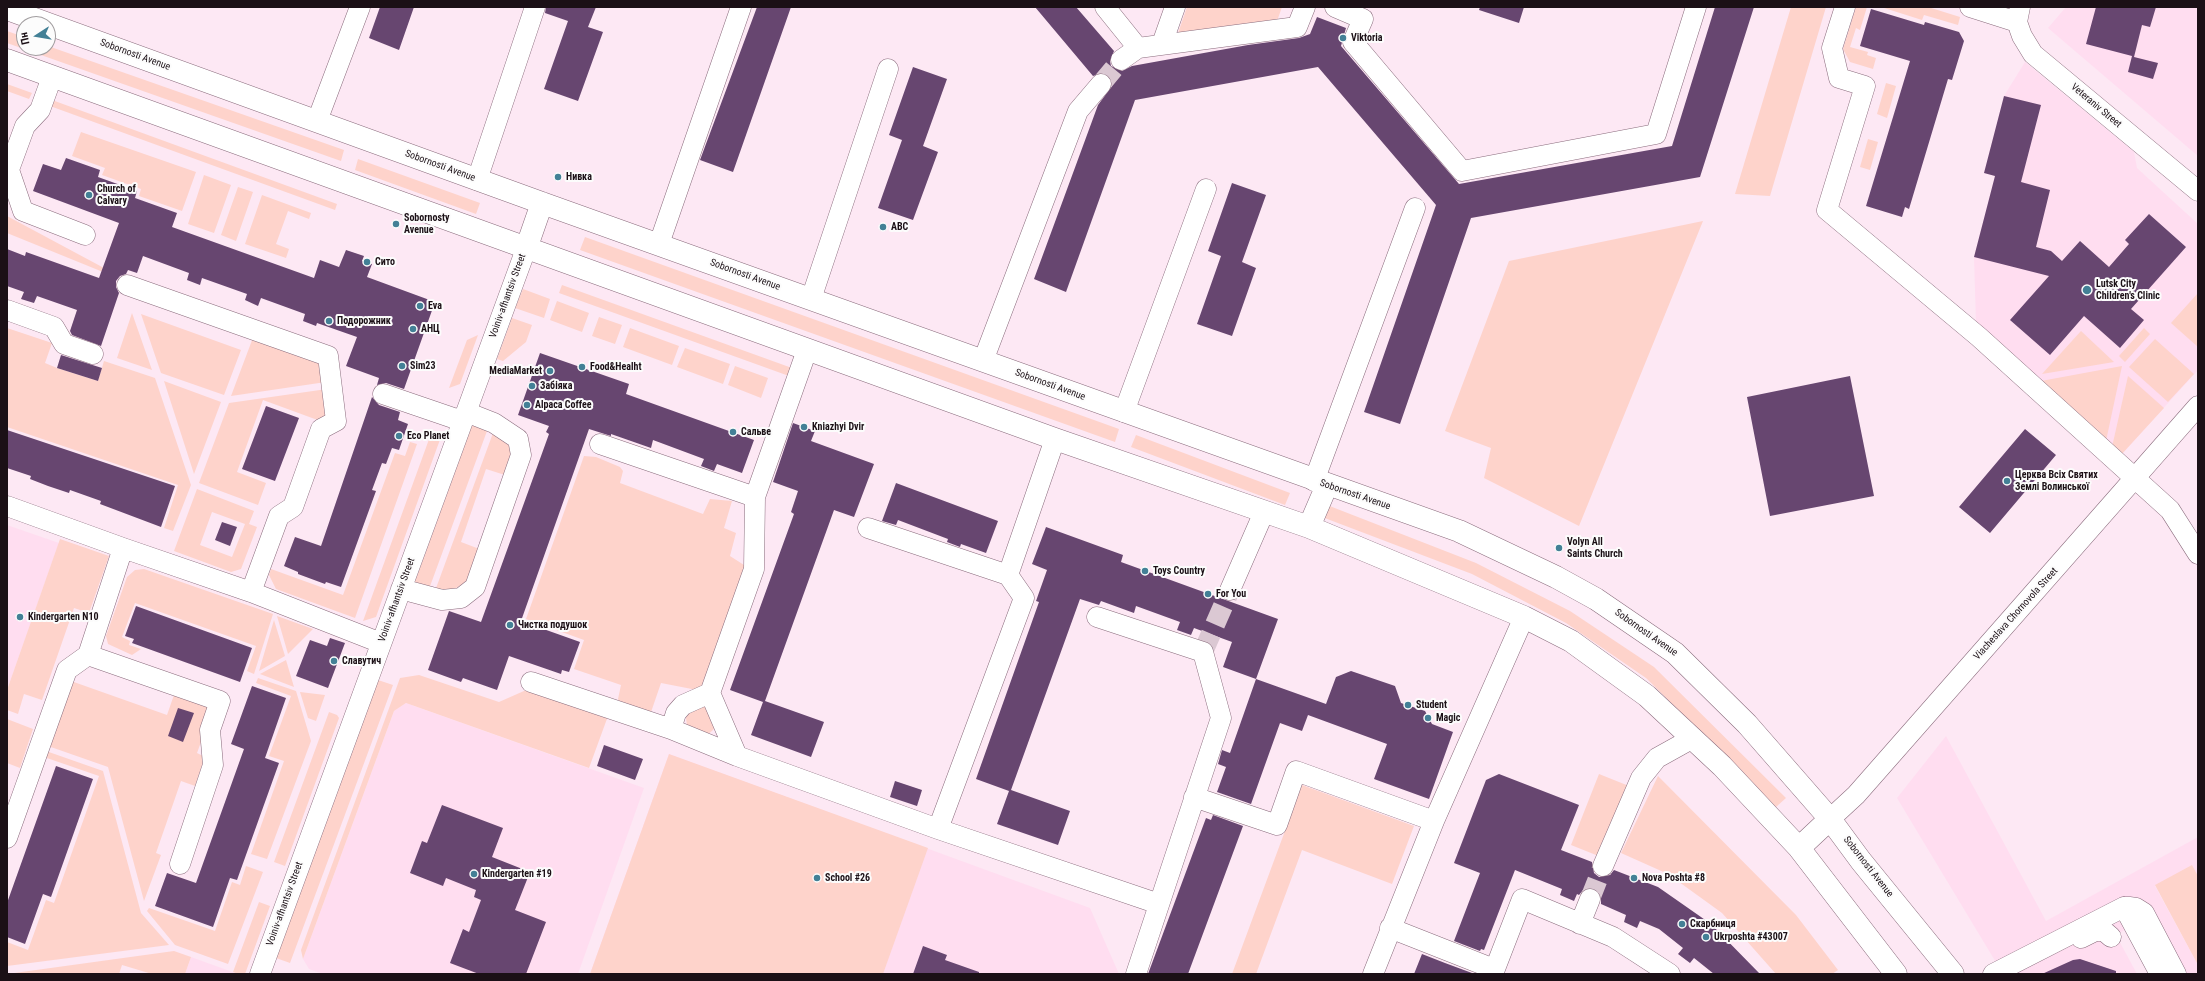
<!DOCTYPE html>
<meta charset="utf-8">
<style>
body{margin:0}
#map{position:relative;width:2205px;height:981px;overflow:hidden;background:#fde8f4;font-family:"Roboto Condensed",sans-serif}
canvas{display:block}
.frame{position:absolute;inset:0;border:8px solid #1b1016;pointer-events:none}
.north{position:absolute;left:16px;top:16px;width:40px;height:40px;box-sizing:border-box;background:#fcfcfc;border:1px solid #a29ea0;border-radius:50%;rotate:258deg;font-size:11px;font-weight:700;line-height:16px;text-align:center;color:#1b1016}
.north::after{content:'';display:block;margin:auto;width:14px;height:18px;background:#438096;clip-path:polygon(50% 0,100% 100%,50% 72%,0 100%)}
</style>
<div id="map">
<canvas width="2205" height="981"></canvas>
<div class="frame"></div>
<div class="north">Пн</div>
</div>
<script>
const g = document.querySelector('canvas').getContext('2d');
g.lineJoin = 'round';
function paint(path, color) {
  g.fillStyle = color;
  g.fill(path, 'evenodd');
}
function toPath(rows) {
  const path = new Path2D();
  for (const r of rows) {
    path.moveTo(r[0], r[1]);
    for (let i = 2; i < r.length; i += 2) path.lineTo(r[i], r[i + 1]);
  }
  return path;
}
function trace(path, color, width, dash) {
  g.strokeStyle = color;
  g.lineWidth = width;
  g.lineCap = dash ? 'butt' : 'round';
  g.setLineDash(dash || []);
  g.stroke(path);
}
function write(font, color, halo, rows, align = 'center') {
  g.font = font + ' "Roboto Condensed",sans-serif';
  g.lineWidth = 4;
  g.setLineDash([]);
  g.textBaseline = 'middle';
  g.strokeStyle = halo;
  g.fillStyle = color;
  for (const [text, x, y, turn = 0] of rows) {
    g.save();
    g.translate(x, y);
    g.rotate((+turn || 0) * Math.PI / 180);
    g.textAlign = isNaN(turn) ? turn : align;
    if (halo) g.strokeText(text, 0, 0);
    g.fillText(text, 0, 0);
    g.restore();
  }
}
const built = toPath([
 [2066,7,2198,7,2198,156,2048,28],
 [2025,62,2134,152,2137,168,2198,224,2198,370,2121,455,1976,323,1974,257,1995,176,1984,173,2004,96],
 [7,525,59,543,7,690],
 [406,703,644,788,578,974,323,974,309,969,303,959,394,711],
 [1946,736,2046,921,2198,837,2198,876,2192,866,2155,886,2198,965,2198,974,2152,974,2128,928,2116,935,2137,974,2003,974,1897,798],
 [669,754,1090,908,1119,974,590,974],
 [191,957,238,974,185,974]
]);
const green = toPath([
 [1187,7,1282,7,1276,24,1177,36],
 [1791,7,1826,7,1770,196,1735,194],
 [1856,7,1867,7,1860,30,1856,28,1850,47,1868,52,1867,55,1876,58,1873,69,1850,62,1843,49],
 [1881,7,1928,7,1960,17,1958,25,1924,15,1922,20],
 [7,31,24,37,24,48,48,48,48,46,344,150,341,161,7,43],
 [1886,83,1896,86,1887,118,1877,114],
 [7,84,32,93,29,99,7,91],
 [52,100,337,204,335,210,50,106],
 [81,132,196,172,182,211,139,196,141,189,102,175,105,168,72,156],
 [1868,139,1878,142,1870,170,1860,167],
 [358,159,480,203,476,214,355,170],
 [204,175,231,185,214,233,188,224],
 [238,187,253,192,236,241,221,235],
 [262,195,311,213,309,219,288,211,276,244,289,249,286,258,245,244],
 [7,216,104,268,103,272,7,233],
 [1703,221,1579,526,1484,478,1491,448,1445,431,1509,261],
 [585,237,1119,429,1115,442,580,250],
 [562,285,792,368,789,376,559,293],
 [523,289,550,299,544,318,515,308],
 [2198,293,2198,347,2171,323],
 [557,301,589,313,582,332,550,320],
 [132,313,152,370,117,358],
 [141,314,241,350,224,395,161,373],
 [599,317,622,325,615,344,592,336],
 [512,318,532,325,526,342,503,361,497,359],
 [7,328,52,343,45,363,57,368,98,381,104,361,155,378,191,485,173,531,164,528,178,485,7,427],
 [630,328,679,346,672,365,623,347],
 [2144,328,2150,334,2125,362,2119,356],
 [2081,331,2114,362,2042,374],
 [254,335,318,358,326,382,231,396],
 [478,335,460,384,449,388,467,340],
 [2155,339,2194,374,2168,402,2129,367],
 [685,348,730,364,723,384,677,367],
 [735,366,768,378,761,398,728,385],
 [2122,366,2106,441,2041,381],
 [2128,376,2164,408,2121,455,2112,447],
 [164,381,221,402,194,474],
 [327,389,331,418,323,422,263,400,237,472,266,483,258,505,199,483,229,403],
 [472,425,487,431,429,589,414,584],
 [432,431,442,434,382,600,376,617,363,621],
 [493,433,511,445,516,454,508,476,486,469,461,542,482,550,472,578,453,590,435,591],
 [1136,435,1290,493,1285,505,1131,447],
 [410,442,417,444,355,618,276,589,269,575,271,569,343,595,395,453,405,456],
 [584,456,596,457,620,467,623,471,620,483,703,514,710,499,732,501,724,528,736,533,730,556,744,565,745,569,703,688,697,690,661,683,650,715,621,705,618,699,621,685,574,669,584,640,526,619],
 [197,489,254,511,249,524,257,527,241,569,231,572,174,551],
 [212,512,245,524,232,557,200,545],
 [1327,505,1476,563,1570,611,1654,667,1786,798,1776,807,1646,678,1566,623,1472,574,1322,517],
 [60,539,109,556,89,613,74,608,42,700,24,694,18,714,7,710,7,690],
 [144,569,273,614,254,674,247,671,256,646,135,603,122,637,130,641,129,645,141,649,132,655,108,644,106,636,127,577,135,570],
 [277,616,313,629,288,654],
 [274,620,285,656,259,671],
 [286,660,294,687,260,674],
 [419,675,499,702,533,687,608,716,589,768,406,703,394,711,303,959,301,950,400,678],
 [258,678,296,691,311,741,267,859,251,854,284,761,269,756,291,696,256,683],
 [378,680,393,685,290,963,276,958],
 [71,681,167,715,175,692,214,706,197,753,205,757,195,786,181,781,156,853,161,855,144,901,108,767,48,746],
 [300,692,325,695,316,721,308,718],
 [703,705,711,709,717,723,713,730,707,735,687,726,686,718,689,711],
 [329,712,337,715,339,718,285,866,274,862],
 [7,719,33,729,20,768,7,763],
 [46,751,103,771,141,913,169,945,7,966,7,942,28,950,46,900,54,903,99,776,44,757],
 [669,754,928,848,883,974,590,974],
 [1599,774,1629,786,1601,857,1571,845],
 [1658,776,1796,915,1838,970,1832,974,1776,974,1722,913,1668,874,1621,853],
 [1302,785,1414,826,1392,884,1302,850,1256,974,1232,974],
 [2192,865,2198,876,2198,965,2155,885],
 [246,866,263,872,228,964,175,945,147,911,149,908,215,931,232,882,240,885],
 [259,902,270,906,245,974,238,974,233,972],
 [174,951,191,957,185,974,152,974,122,965,119,974,7,974]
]);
const building = toPath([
 [380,7,414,7,399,50,369,38],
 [546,7,596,7,588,27,603,32,578,101,544,89,568,21,545,13],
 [757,7,791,7,733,172,700,160],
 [1035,7,1076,7,1114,51,1110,61,1111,66,1122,71,1132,66,1248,45,1299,38,1310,34,1317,17,1346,28,1341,46,1459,184,1672,146,1715,7,1754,7,1700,177,1471,218,1400,424,1364,412,1436,205,1318,67,1135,100,1066,292,1034,279,1098,105,1112,86,1108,75,1103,73,1093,76],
 [1480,7,1524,7,1519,23,1479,10],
 [2096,7,2156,7,2150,27,2142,25,2134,57,2158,63,2153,79,2128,72,2132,56,2086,44],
 [1871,9,1924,25,1925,22,1959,32,1964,41,1952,80,1948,79,1909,209,1905,207,1902,217,1866,206,1910,61,1860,46],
 [913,67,947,79,923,146,938,152,913,220,878,208,902,140,889,135],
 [2004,96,2041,105,2021,182,2050,190,2036,247,2051,251,2062,261,2080,241,2109,267,2129,244,2125,240,2149,214,2186,247,2131,309,2144,320,2120,348,2084,316,2050,355,2010,320,2049,276,1974,257,1995,176,1984,173],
 [66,158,100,170,98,177,137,191,135,198,177,213,172,227,314,278,320,260,339,267,346,250,364,256,362,261,372,264,367,277,435,302,404,389,386,383,377,385,379,378,346,366,357,337,317,323,316,326,303,321,305,314,261,298,258,306,245,300,247,294,202,278,200,285,187,280,189,273,143,256,137,273,128,270,126,274,120,276,116,281,116,287,119,293,101,346,72,335,70,331,77,310,37,296,34,303,21,299,24,292,7,286,7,249,25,256,26,252,99,278,119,223,33,191,43,164,61,170],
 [1232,183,1266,195,1242,262,1256,268,1232,336,1197,324,1221,256,1208,251],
 [540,353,629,384,626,394,754,440,742,473,717,464,714,471,701,466,704,459,653,440,651,448,611,434,611,436,589,429,521,621,580,642,569,672,562,670,561,674,509,656,497,690,463,678,461,682,428,670,449,611,481,622,549,434,546,432,549,426,518,415],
 [61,355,102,368,98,381,57,368],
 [1850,376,1874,496,1770,516,1747,397],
 [372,397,379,405,400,412,398,420,408,424,399,450,392,448,386,464,382,463,372,490,376,491,341,587,326,582,325,584,298,574,298,572,284,566,295,537,321,546],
 [266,406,299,418,275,481,242,469],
 [793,423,815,431,811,441,874,464,854,517,834,510,765,701,824,722,811,757,751,735,763,702,730,690,794,514,791,512,798,491,773,482],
 [2025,429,2056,455,1990,533,1959,507],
 [7,430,175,486,161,527,100,504,101,501,70,490,69,493,48,486,30,479,31,476,7,468],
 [896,483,998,521,986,553,961,544,960,547,947,542,948,539,898,520,896,525,882,521],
 [222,522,237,527,230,546,215,540],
 [1046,527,1123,555,1121,562,1278,619,1256,679,1223,667,1232,642,1194,628,1191,635,1177,630,1180,622,1136,606,1134,613,1101,601,1099,605,1080,599,1011,790,1070,811,1058,845,997,824,1009,791,976,779,1039,602,1036,601,1047,570,1032,564],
 [136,606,252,648,240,682,132,643,134,639,125,636],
 [330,638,345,643,328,688,296,676,310,640,327,646],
 [1351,671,1395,686,1401,703,1425,711,1432,724,1453,732,1429,799,1374,779,1387,744,1308,715,1302,731,1280,723,1251,804,1217,792,1226,767,1218,764,1222,750,1230,753,1256,679,1326,704,1336,677],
 [252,686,286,698,265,758,279,763,237,880,230,878,213,927,155,906,167,873,196,883,244,749,231,744],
 [178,708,194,713,183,742,168,736],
 [604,745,643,759,635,780,597,766],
 [56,766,93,779,51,897,43,894,25,944,7,937,7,903],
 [1499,774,1579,805,1561,850,1592,862,1594,873,1599,877,1610,875,1614,870,1658,887,1711,924,1760,974,1714,974,1694,958,1690,963,1678,954,1683,948,1659,929,1640,921,1637,928,1624,922,1626,915,1601,904,1601,897,1595,889,1583,890,1579,895,1577,894,1574,901,1560,895,1562,889,1515,870,1484,950,1481,949,1480,951,1454,941,1480,873,1454,863,1486,780],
 [895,781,922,790,917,806,890,797],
 [442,805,503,828,492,857,530,872,515,910,546,922,526,974,479,974,450,963,463,929,469,932,481,900,474,897,476,890,446,878,443,886,410,873,422,841,427,843],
 [1213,815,1243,826,1188,974,1148,974,1206,818,1211,820],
 [923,946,947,955,945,960,979,972,979,974,913,974],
 [1422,954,1445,963,1472,973,1414,974],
 [2080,959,2116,971,2116,974,2042,974,2073,960]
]);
const minorTunnel = toPath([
 [1101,84,1121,60],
 [1203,652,1230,590],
 [1590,899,1603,866]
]);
const minor = toPath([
 [1105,7,1138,48,1297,27,1305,7],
 [1335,7,1363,19,1353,42,1462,171,1656,134,1696,7],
 [1845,7,1832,48,1839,78,1865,86,1827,210,1979,337,2170,510,2198,554],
 [1970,7,2017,22],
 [2020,7,2017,22,2022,36,2033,54,2198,191],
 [1162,44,1175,7],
 [1121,60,1138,48],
 [317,121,360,7],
 [9,170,23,211,85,235],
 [7,175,25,126,40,110,52,77],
 [477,180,535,7],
 [659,244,741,7],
 [127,285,328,356,336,421,321,429,293,507,279,516,251,592],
 [811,299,888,69],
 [7,310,54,327,64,344,93,354],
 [983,361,1078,111,1101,84],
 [383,394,462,421],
 [1124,412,1206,189],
 [600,444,755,497],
 [1314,481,1415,208],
 [7,506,123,548,251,592,381,643],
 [868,528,1008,575],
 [401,589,442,600,461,598,475,587,521,455,518,439,494,423,466,412],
 [1230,590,1264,512],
 [1097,617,1203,652,1221,718,1136,974],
 [88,655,220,701,210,730,213,765,180,864],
 [531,682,671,729,737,756,938,829,1159,904],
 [710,693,737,756],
 [671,729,676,713,683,705,710,693,754,569,755,497,807,350],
 [1194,797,1277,825,1296,771,1434,821],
 [1830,819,1856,795,2198,406],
 [938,829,1024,598,1008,575,1055,439],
 [7,838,67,670,88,655,123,548],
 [1603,866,1641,778,1657,758,1693,738],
 [2124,907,2160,974],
 [1580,924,1590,899],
 [1390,928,1494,969],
 [2081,938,2095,931,2104,931,2111,937],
 [260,974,526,249],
 [1373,974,1434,821,1524,617],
 [1493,974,1522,899,1613,937,1670,974],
 [1993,974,2124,907,2129,907,2136,908,2144,913,2176,974]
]);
const major = toPath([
 [7,9,542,203,1459,531,1556,577,1596,599,1675,653,1747,724,1830,819,1861,861,1953,974],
 [7,60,1055,439,1309,527,1524,617,1571,641,1647,696,1722,766,1799,848,1896,974],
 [526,249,542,203],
 [1309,527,1327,485],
 [1799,848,1830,819]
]);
const markers = [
 [1343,38,4,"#438096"],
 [558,177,4,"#438096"],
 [89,195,4,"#438096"],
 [396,224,4,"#438096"],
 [883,227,4,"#438096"],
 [367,262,4,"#438096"],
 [2087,290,5,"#438096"],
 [420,306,4,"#438096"],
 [329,321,4,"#438096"],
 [413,329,4,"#438096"],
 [402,366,4,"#438096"],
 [582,367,4,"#438096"],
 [550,371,4,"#438096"],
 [532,386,4,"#438096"],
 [527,405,4,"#438096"],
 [804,427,4,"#438096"],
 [733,432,4,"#438096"],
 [399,436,4,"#438096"],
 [2007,481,4,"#438096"],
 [1559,548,4,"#438096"],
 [1145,571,4,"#438096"],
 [1208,594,4,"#438096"],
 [20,617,4,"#438096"],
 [510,625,4,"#438096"],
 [334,661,4,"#438096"],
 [1408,705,4,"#438096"],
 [1428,718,4,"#438096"],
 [474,874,4,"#438096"],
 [817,878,4,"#438096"],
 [1634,878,4,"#438096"],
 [1682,924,4,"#438096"],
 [1706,937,4,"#438096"]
];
const poiNames = [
 ["Viktoria",1351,38],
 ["Нивка",566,177],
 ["Church of",97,189],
 ["Calvary",97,201],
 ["Sobornosty",404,218],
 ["Avenue",404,230],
 ["АВС",891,227],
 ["Сито",375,262],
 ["Lutsk City",2096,284],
 ["Children's Clinic",2096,296],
 ["Eva",428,306],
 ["Подорожник",337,321],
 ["АНЦ",421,329],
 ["Sim23",410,366],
 ["Food&Healht",590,367],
 ["MediaMarket",542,371,"right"],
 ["Забіяка",540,386],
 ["Alpaca Coffee",535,405],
 ["Kniazhyi Dvir",812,427],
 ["Сальве",741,432],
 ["Eco Planet",407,436],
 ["Церква Всіх Святих",2015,475],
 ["Землі Волинської",2015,487],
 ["Volyn All",1567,542],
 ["Saints Church",1567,554],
 ["Toys Country",1153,571],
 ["For You",1216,594],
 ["Kindergarten N10",28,617],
 ["Чистка подушок",518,625],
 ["Славутич",342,661],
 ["Student",1416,705],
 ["Magic",1436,718],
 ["Kindergarten #19",482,874],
 ["School #26",825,878],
 ["Nova Poshta #8",1642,878],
 ["Скарбниця",1690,924],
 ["Ukrposhta #43007",1714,937]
];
const streetNames = [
 ["Sobornosti Avenue",135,55,20],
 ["Veteraniv Street",2096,106,40],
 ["Sobornosti Avenue",440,166,20],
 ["Sobornosti Avenue",745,275,20],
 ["Voiniv-afhantsiv Street",508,296,-70],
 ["Sobornosti Avenue",1050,385,20],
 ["Sobornosti Avenue",1355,495,19],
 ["Voiniv-afhantsiv Street",397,600,-70],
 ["Viacheslava Chornovola Street",2016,614,-48],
 ["Sobornosti Avenue",1646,633,35],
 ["Sobornosti Avenue",1868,867,52],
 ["Voiniv-afhantsiv Street",285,904,-70]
];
paint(built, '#ffddf0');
paint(green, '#fed3cb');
paint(building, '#674670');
trace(minorTunnel, '#dbc8d3', 20, [20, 10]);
trace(minor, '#8a6c7d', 21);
trace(major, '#8a6c7d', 23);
trace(minor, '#fff', 20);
trace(major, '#fff', 22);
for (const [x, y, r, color] of markers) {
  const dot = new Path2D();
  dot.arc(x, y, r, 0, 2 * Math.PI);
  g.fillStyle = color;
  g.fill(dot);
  trace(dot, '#fcfcfc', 1.5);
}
write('bold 10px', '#1b1016', '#fcfcfc', poiNames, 'left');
write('10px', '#1b1016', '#fcfcfc', streetNames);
</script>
